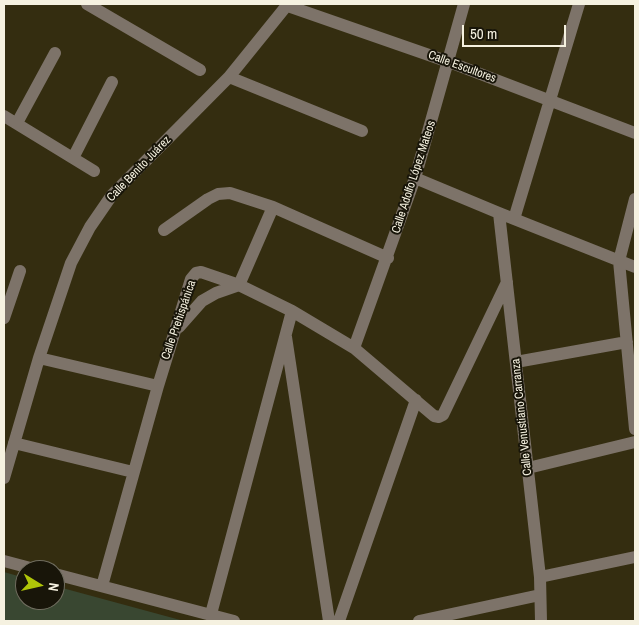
<!DOCTYPE html>
<meta charset="utf-8">
<style>
body{margin:0}
#map{position:relative;width:639px;height:625px;overflow:hidden;background:#342d10;font-family:"Archivo Narrow",sans-serif}
canvas{display:block}
.frame{position:absolute;inset:0;border:5px solid #f5f1e0;pointer-events:none}
.north{position:absolute;left:15px;top:560px;width:50px;height:50px;box-sizing:border-box;background:#181509;border:1px solid #706d5f;border-radius:50%;rotate:99deg;font-size:14px;font-weight:700;line-height:20px;text-align:center;color:#f5f1e0}
.north::after{content:'';display:block;margin:auto;width:18px;height:22px;background:#afc508;clip-path:polygon(50% 0,100% 100%,50% 72%,0 100%)}
.scale{position:absolute;left:462px;top:25px;width:104px;height:22px;box-sizing:border-box;border:2px solid #f5f1e0;border-top:0;padding-left:6px;font-size:15px;line-height:18px;white-space:nowrap;color:#f5f1e0;-webkit-text-stroke:4px #181509;paint-order:stroke}
</style>
<div id="map">
<canvas width="639" height="625"></canvas>
<div class="frame"></div>
<div class="north">N</div>
<div class="scale">50 m</div>
</div>
<script>
const g = document.querySelector('canvas').getContext('2d');
g.lineJoin = 'round';
function paint(path, color) {
  g.fillStyle = color;
  g.fill(path, 'evenodd');
}
function toPath(rows) {
  const path = new Path2D();
  for (const r of rows) {
    path.moveTo(r[0], r[1]);
    for (let i = 2; i < r.length; i += 2) path.lineTo(r[i], r[i + 1]);
  }
  return path;
}
function trace(path, color, width, dash) {
  g.strokeStyle = color;
  g.lineWidth = width;
  g.lineCap = dash ? 'butt' : 'round';
  g.setLineDash(dash || []);
  g.stroke(path);
}
function write(font, color, halo, rows, align = 'center') {
  g.font = font + ' "Archivo Narrow",sans-serif';
  g.lineWidth = 4;
  g.setLineDash([]);
  g.textBaseline = 'middle';
  g.strokeStyle = halo;
  g.fillStyle = color;
  for (const [text, x, y, turn = 0] of rows) {
    g.save();
    g.translate(x, y);
    g.rotate((+turn || 0) * Math.PI / 180);
    g.textAlign = isNaN(turn) ? turn : align;
    if (halo) g.strokeText(text, 0, 0);
    g.fillText(text, 0, 0);
    g.restore();
  }
}
const green = toPath([
 [4,572,25,578,25,600,55,600,55,586,184,621,4,621]
]);
const minor = toPath([
 [87,4,200,70],
 [288,6,449,62,635,133],
 [229,77,362,131],
 [4,116,94,171],
 [17,123,55,53],
 [73,158,112,82],
 [415,178,499,213,635,267],
 [635,199,619,261,635,429],
 [499,213,540,577,541,621],
 [514,219,579,4],
 [164,230,208,199,218,194,230,193,273,207,388,258],
 [4,318,20,271],
 [179,327,202,301,216,293,239,285,273,207],
 [286,337,329,621],
 [354,348,415,178,464,4],
 [39,358,158,386],
 [516,362,627,342],
 [14,443,133,472],
 [528,468,635,442],
 [4,478,39,358,71,263,90,227,112,195,229,77,288,4],
 [4,561,38,570],
 [55,574,234,621],
 [540,577,635,557],
 [102,586,158,386,191,279,196,273,201,272,239,285,292,311,354,348,434,416,439,417,443,415,507,282],
 [211,614,292,311],
 [339,621,416,400],
 [419,621,540,595]
]);
const streetNames = [
 ["Calle Escultores",462,67,20],
 ["Calle Benito Juárez",139,169,-46],
 ["Calle Adolfo López Mateos",414,177,-72],
 ["Calle Prehispánica",179,320,-71],
 ["Calle Venustiano Carranza",522,417,-96]
];
paint(green, '#394731');
trace(minor, '#7d7369', 12);
write('12px', '#f5f1e0', '#181509', streetNames);
</script>
